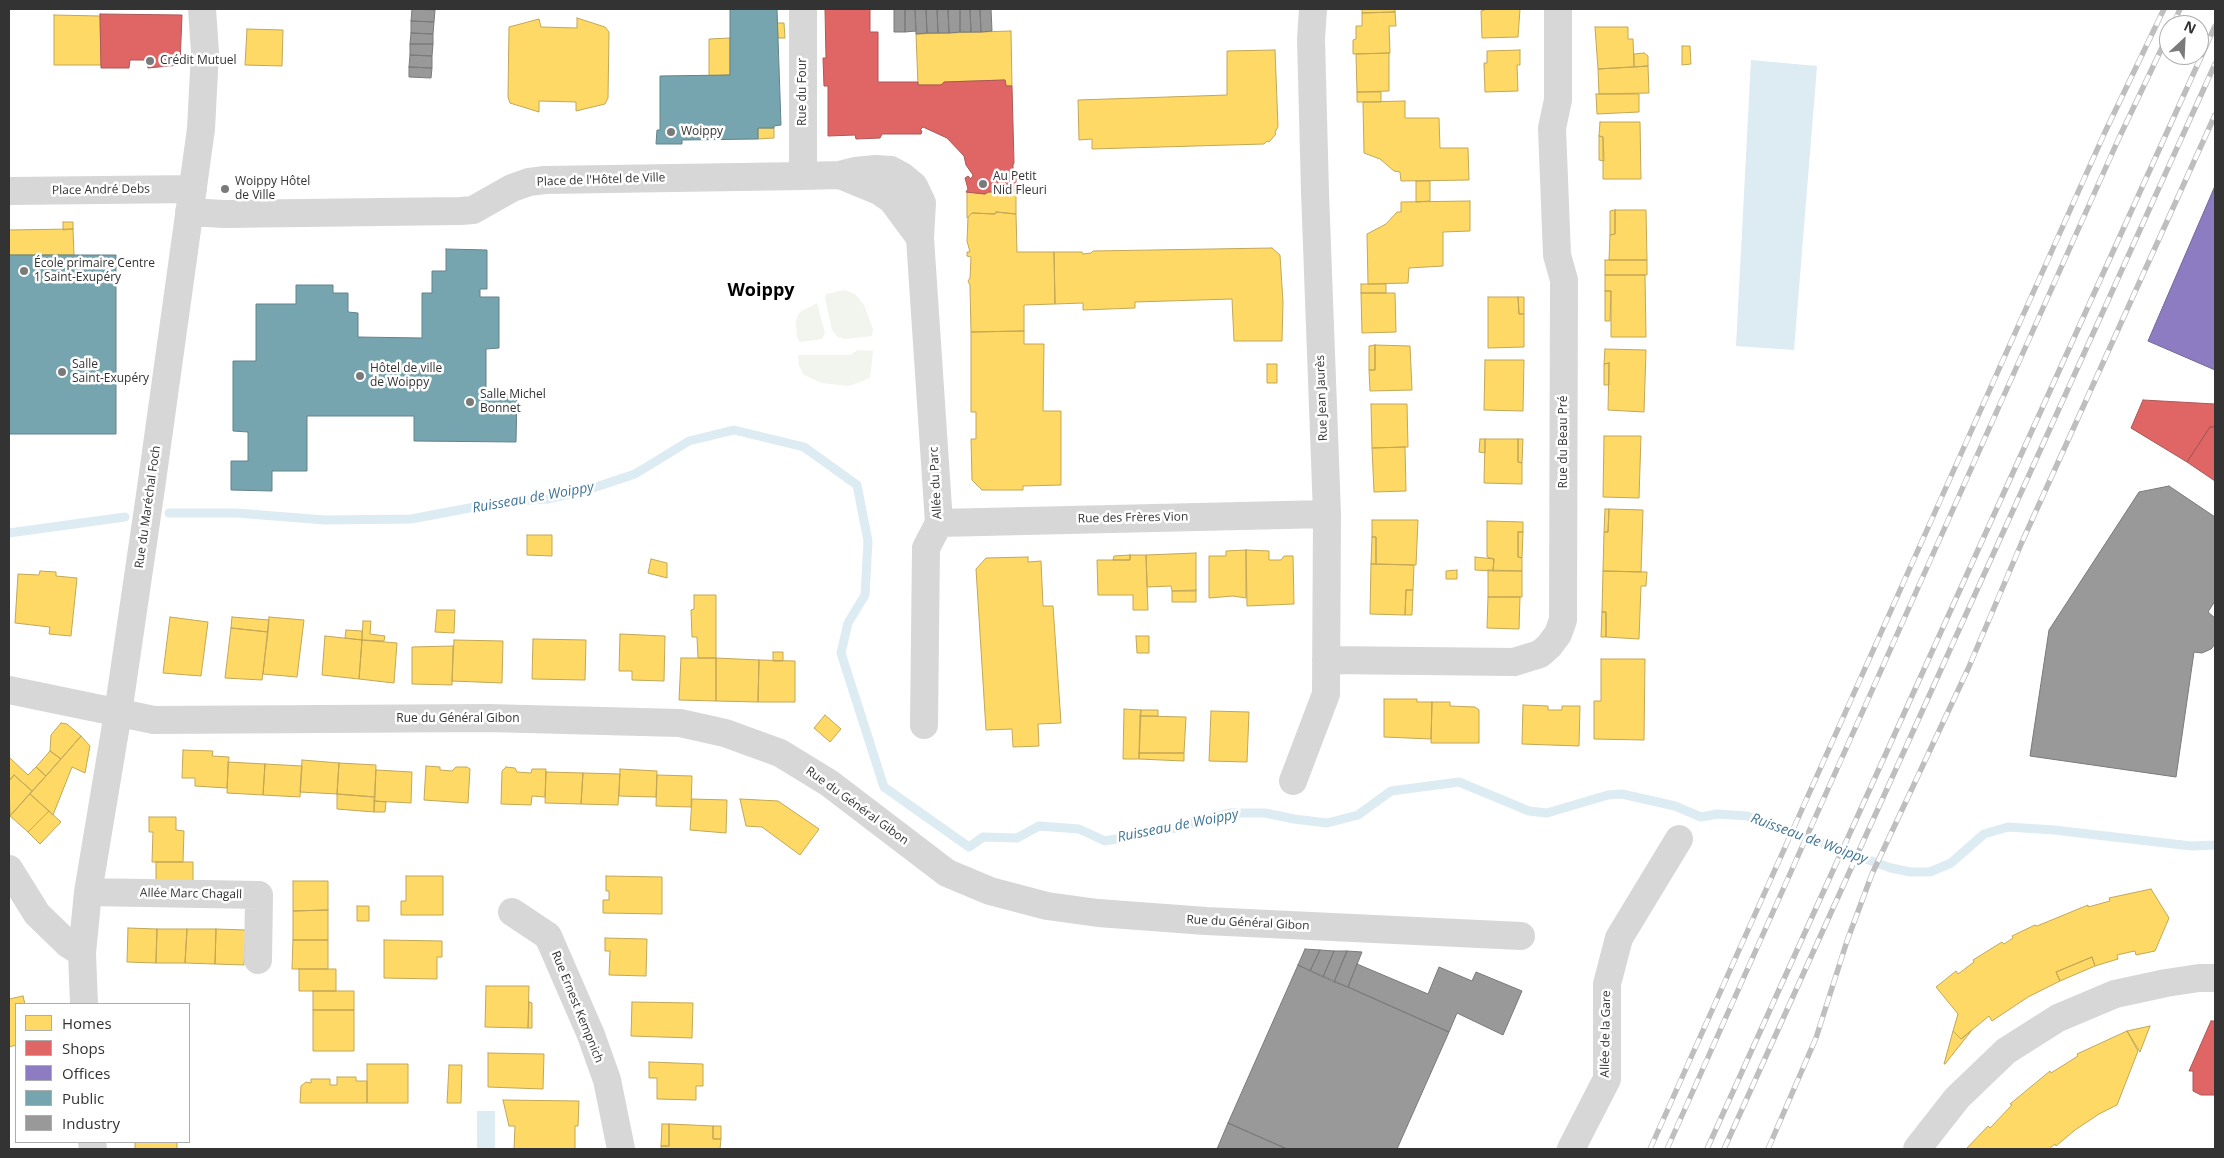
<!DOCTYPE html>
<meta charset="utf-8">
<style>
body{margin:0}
#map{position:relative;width:2224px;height:1158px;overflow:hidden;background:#fff;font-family:"Open Sans",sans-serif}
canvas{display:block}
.frame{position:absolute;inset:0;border:10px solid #333;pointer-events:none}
.legend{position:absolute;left:15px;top:1003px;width:175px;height:140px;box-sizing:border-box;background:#fff;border:1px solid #adadad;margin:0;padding:6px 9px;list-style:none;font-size:15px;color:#333}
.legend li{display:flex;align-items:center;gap:10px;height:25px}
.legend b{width:25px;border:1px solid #adadad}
.north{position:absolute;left:2159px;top:15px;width:50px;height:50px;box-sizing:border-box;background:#fff;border:1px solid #adadad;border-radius:50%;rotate:25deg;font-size:14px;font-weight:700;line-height:20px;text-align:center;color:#333}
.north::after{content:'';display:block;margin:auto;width:18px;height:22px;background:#7a7a7a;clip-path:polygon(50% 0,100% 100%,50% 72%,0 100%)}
</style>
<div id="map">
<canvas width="2224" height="1158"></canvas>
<div class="frame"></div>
<ul class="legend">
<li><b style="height:14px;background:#ffd966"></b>Homes</li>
<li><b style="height:14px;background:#e06666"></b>Shops</li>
<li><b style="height:14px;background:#8e7cc3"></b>Offices</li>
<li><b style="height:14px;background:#76a5af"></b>Public</li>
<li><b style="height:14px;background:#999"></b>Industry</li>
</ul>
<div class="north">N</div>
</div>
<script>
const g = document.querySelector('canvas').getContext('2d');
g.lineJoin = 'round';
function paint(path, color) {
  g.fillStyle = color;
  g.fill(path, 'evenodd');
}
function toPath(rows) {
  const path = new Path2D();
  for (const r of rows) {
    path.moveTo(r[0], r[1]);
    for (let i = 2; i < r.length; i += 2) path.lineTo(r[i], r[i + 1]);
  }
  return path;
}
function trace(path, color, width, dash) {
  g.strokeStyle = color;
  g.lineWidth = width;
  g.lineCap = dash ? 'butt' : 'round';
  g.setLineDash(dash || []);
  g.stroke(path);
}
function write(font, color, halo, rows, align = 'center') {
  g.font = font + ' "Open Sans",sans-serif';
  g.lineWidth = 5;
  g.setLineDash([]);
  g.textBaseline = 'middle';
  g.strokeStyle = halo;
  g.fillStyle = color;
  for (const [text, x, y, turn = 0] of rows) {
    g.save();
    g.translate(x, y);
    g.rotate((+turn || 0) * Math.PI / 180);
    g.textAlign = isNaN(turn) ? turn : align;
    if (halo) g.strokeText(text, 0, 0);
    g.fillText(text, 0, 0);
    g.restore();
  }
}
const green = toPath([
 [845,290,855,294,864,305,873,329,872,336,845,339,838,337,832,330,825,298,826,294],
 [817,303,825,333,822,339,800,342,797,337,796,321,798,315,800,312],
 [858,350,873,351,870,378,849,386,822,383,804,375,799,366,798,355,850,355]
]);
const water = toPath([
 [1751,60,1817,66,1794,350,1736,346],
 [477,1111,495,1111,495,1149,477,1149]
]);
const homes = toPath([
 [1362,9,1395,9,1395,12,1362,13,1362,9],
 [1487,9,1520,9,1518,37,1482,38,1481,11,1487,9],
 [1395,12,1396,26,1389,26,1390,53,1353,54,1353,40,1356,39,1356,26,1362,26,1362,13,1395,12],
 [54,15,100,16,101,65,54,65,54,15],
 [577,18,605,27,609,32,608,98,605,104,576,111,576,102,539,101,539,112,510,103,508,97,509,27,539,19,541,27,577,28,577,18],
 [777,23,784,23,785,38,778,38,777,23],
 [1595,27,1628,27,1628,39,1633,39,1634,67,1598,69,1595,27],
 [247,29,283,30,282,66,245,65,247,29],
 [1011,31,1012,86,1006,86,1005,80,944,82,941,85,918,85,916,34,1011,31],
 [730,38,730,75,709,76,709,39,730,38],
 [1682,46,1690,46,1691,64,1682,65,1682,46],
 [1275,50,1278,127,1275,132,1276,134,1269,142,1267,141,1264,144,1092,149,1092,139,1079,140,1078,100,1227,95,1227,51,1275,50],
 [1520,50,1520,65,1517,65,1518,91,1485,92,1484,63,1487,63,1487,51,1520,50],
 [1389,53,1389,91,1357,92,1356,54,1389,53],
 [1644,53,1648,56,1648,66,1634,67,1634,54,1644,53],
 [1648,66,1649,93,1599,94,1598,69,1648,66],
 [1357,92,1381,92,1381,102,1357,102,1357,92],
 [1596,94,1639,94,1639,112,1597,114,1596,94],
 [1405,101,1405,118,1439,118,1440,148,1468,148,1469,180,1401,181,1400,172,1394,171,1380,159,1364,153,1363,102,1405,101],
 [1600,122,1640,122,1641,179,1603,179,1603,137,1599,136,1600,122],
 [758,128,774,128,774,138,758,139,758,128],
 [1599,136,1603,137,1604,161,1599,160,1599,136],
 [1416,181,1430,181,1430,201,1416,202,1416,181],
 [967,192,985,194,988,192,1016,192,1016,214,996,212,995,214,972,213,967,218,967,192],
 [1470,201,1470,231,1443,232,1443,266,1409,268,1408,283,1368,284,1367,234,1386,224,1397,212,1401,212,1401,202,1470,201],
 [1615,210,1615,234,1610,235,1610,211,1615,210],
 [1615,210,1646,210,1647,260,1609,260,1610,235,1615,234,1615,210],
 [996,212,1016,214,1017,252,1054,252,1055,304,1024,305,1024,331,971,332,970,285,968,281,970,278,971,257,967,256,967,252,970,252,967,241,968,217,972,213,995,214,996,212],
 [63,222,73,222,73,229,63,230,63,222],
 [73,229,74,255,9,255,9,230,73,229],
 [1272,248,1280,255,1283,302,1282,341,1234,341,1232,299,1135,302,1135,308,1083,310,1083,303,1055,304,1054,252,1082,252,1083,254,1091,253,1093,251,1272,248],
 [1605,260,1647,260,1647,275,1605,275,1605,260],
 [1605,275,1645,275,1646,337,1611,337,1611,291,1605,291,1605,275],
 [1361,284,1386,284,1386,293,1361,293,1361,284],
 [1605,291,1611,291,1610,321,1605,321,1605,291],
 [1361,293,1395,293,1396,332,1362,333,1361,293],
 [1488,297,1518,297,1519,314,1524,314,1524,347,1488,348,1488,297],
 [1518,297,1524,297,1524,314,1519,314,1518,297],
 [1024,331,1024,344,1044,344,1043,411,1061,411,1061,485,1023,486,1023,490,982,490,972,480,971,439,976,439,976,412,971,412,971,332,1024,331],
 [1375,345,1375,370,1369,370,1369,346,1375,345],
 [1375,345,1410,346,1412,390,1370,391,1369,370,1375,370,1375,345],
 [1605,349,1646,350,1644,412,1608,410,1609,363,1604,364,1605,349],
 [1485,360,1524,360,1523,411,1484,410,1485,360],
 [1609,363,1609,385,1604,385,1604,364,1609,363],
 [1267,364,1277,364,1277,383,1267,383,1267,364],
 [1371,404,1407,404,1408,447,1372,448,1371,404],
 [1604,436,1641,436,1639,498,1603,497,1604,436],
 [1480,439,1485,439,1485,453,1479,452,1480,439],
 [1485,439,1518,439,1518,462,1522,463,1522,484,1484,483,1485,439],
 [1518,439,1523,439,1522,463,1518,462,1518,439],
 [1405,447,1406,491,1374,492,1372,448,1405,447],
 [1605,509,1609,509,1608,532,1604,532,1605,509],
 [1609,509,1643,510,1641,572,1603,571,1604,532,1608,532,1609,509],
 [1372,520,1418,520,1416,565,1376,564,1376,537,1372,537,1372,520],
 [1487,521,1523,522,1523,532,1518,532,1518,557,1522,558,1522,571,1493,571,1494,559,1487,557,1487,521],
 [1518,532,1523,532,1522,558,1518,557,1518,532],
 [527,535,552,535,552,556,527,555,527,535],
 [1372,537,1376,537,1376,564,1371,564,1372,537],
 [1246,550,1246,598,1233,596,1209,598,1209,556,1226,556,1226,551,1246,550],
 [1246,550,1269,551,1269,560,1281,560,1284,556,1293,556,1294,604,1247,606,1246,550],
 [1196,553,1196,591,1172,591,1171,586,1147,587,1146,555,1196,553],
 [1130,555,1146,555,1148,610,1133,610,1133,595,1098,595,1097,560,1130,560,1130,555],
 [1130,555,1130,560,1113,560,1114,556,1130,555],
 [1028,557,1028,562,1041,561,1043,606,1053,606,1061,723,1038,724,1039,746,1013,747,1012,729,986,730,976,569,986,558,1028,557],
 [1475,557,1494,559,1493,571,1475,570,1475,557],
 [651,559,667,563,667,578,648,573,651,559],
 [1371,564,1414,565,1413,590,1406,590,1405,615,1370,614,1371,564],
 [1457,570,1457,579,1446,579,1446,571,1457,570],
 [1488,570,1522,571,1522,597,1488,597,1488,570],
 [40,571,56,572,56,576,77,578,71,636,49,634,50,627,15,623,18,574,39,575,40,571],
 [1603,571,1647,572,1646,586,1641,586,1639,639,1606,637,1606,612,1602,612,1603,571],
 [1196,590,1196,602,1172,602,1172,591,1196,590],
 [1406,590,1413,590,1412,615,1405,615,1406,590],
 [694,595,716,595,716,658,698,658,697,637,692,637,691,610,694,609,694,595],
 [1488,597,1520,597,1519,629,1487,628,1488,597],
 [437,610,455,610,454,633,435,632,437,610],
 [1602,612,1606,612,1606,637,1601,637,1602,612],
 [170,617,208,622,201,676,163,673,170,617],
 [232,617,269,620,268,632,231,628,232,617],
 [269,617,304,620,297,677,263,674,269,617],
 [363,621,371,621,370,634,385,636,384,641,362,640,363,621],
 [231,628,268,632,262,680,225,678,231,628],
 [346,630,362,631,362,640,345,638,346,630],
 [620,634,665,636,664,681,632,680,632,671,619,671,620,634],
 [325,636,362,640,359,679,322,675,325,636],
 [1136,636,1149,636,1149,653,1137,653,1136,636],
 [533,639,586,640,585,680,532,679,533,639],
 [362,640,397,643,394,683,359,679,362,640],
 [454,640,503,641,502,683,452,681,454,640],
 [453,646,452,685,412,684,412,647,453,646],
 [773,652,783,652,783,661,773,661,773,652],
 [681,658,716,658,716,701,679,700,681,658],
 [716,658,759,660,758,702,716,701,716,658],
 [1601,659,1645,659,1644,740,1594,739,1594,701,1601,701,1601,659],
 [759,660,795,661,795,702,758,702,759,660],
 [1384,699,1417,699,1417,702,1432,702,1431,739,1384,737,1384,699],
 [1432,702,1450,702,1450,706,1475,707,1479,710,1479,743,1431,743,1432,702],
 [1523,705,1548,706,1548,710,1562,710,1562,706,1580,706,1579,746,1522,744,1523,705],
 [1124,709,1141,710,1139,759,1123,759,1124,709],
 [1141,710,1158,710,1158,716,1140,716,1141,710],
 [1211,711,1249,712,1247,762,1209,761,1211,711],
 [825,715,841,729,830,742,814,728,825,715],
 [1140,716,1186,717,1184,753,1139,753,1140,716],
 [61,723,67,724,81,736,61,759,50,751,51,735,61,723],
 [81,736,90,746,85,773,72,767,53,815,30,794,81,736],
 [183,750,213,751,212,756,229,757,227,788,195,786,195,778,182,778,183,750],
 [50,751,61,759,46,776,36,767,50,751],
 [1139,753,1184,753,1184,761,1139,759,1139,753],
 [9,757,28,775,36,767,46,776,32,791,14,775,9,781,9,757],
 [302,760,339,763,337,794,300,792,302,760],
 [228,762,265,764,263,795,227,793,228,762],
 [339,763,376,765,375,797,337,794,339,763],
 [265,764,302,766,300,797,263,795,265,764],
 [426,766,440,767,440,770,452,771,456,767,467,767,470,769,468,803,424,800,426,766],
 [506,767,515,768,517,772,531,773,532,769,546,769,545,797,532,796,531,805,501,804,502,771,506,767],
 [620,769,657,771,656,797,619,796,620,769],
 [376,770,412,772,411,803,374,801,376,770],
 [546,772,583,773,581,804,545,803,546,772],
 [583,773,620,774,618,805,581,804,583,773],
 [14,775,32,791,10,816,9,781,14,775],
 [657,775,692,776,691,807,656,806,657,775],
 [30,794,49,811,28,832,10,816,30,794],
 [337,794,375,797,374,812,337,809,337,794],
 [692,799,727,800,726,833,690,830,692,799],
 [740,799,778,801,819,829,800,855,762,827,746,826,740,799],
 [374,801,386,802,385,812,374,812,374,801],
 [49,811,61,822,40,844,28,832,49,811],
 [149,817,176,817,176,830,184,831,183,862,152,862,153,832,149,832,149,817],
 [156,862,193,862,193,884,156,884,156,862],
 [406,876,443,876,443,915,401,915,401,901,406,901,406,876],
 [606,876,662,877,662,914,603,913,603,900,609,900,609,891,606,891,606,876],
 [293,881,328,881,328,910,293,911,293,881],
 [2151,889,2169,918,2155,951,2136,955,2135,951,2130,952,2117,955,2118,959,2095,966,2092,957,2056,972,2060,981,2028,997,1992,1021,1989,1016,1961,1039,1953,1031,1958,1014,1936,987,1956,971,1958,974,1974,962,1973,960,2002,942,2004,944,2013,938,2012,936,2035,925,2037,926,2088,905,2088,907,2110,901,2109,898,2151,889],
 [357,906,369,906,369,921,357,921,357,906],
 [328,910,328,940,293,940,293,911,328,910],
 [128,928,157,929,156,963,127,962,128,928],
 [157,929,187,929,185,963,156,963,157,929],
 [187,929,216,929,215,964,185,963,187,929],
 [216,929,246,930,244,965,215,964,216,929],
 [605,938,647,939,646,976,609,975,610,951,605,951,605,938],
 [293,940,328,940,328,969,292,969,293,940],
 [384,940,442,941,442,957,437,957,437,979,384,978,384,940],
 [2092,957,2095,966,2060,981,2056,972,2092,957],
 [299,969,336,969,336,991,299,991,299,969],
 [486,986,529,986,528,1028,485,1027,486,986],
 [313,991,354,991,354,1010,313,1010,313,991],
 [23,996,25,1004,16,1004,16,1045,9,1047,9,999,23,996],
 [529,1002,532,1003,532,1028,528,1028,529,1002],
 [632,1002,693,1003,692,1038,631,1036,632,1002],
 [313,1010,354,1010,354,1051,313,1051,313,1010],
 [2150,1026,2140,1052,2127,1031,2150,1026],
 [1972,1030,1945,1064,1944,1064,1953,1031,1961,1039,1972,1030],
 [2127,1031,2138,1051,2117,1105,2099,1114,2075,1130,2056,1146,2055,1144,2049,1149,1966,1149,1988,1126,1990,1128,2012,1105,2010,1104,2050,1071,2051,1073,2078,1056,2077,1054,2127,1031],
 [488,1053,544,1054,543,1089,488,1087,488,1053],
 [649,1062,703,1064,703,1086,696,1086,696,1100,657,1099,657,1078,649,1078,649,1062],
 [367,1064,408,1064,408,1103,367,1103,367,1064],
 [449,1065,462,1065,461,1103,447,1103,449,1065],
 [337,1077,356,1077,356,1081,367,1081,367,1103,300,1103,301,1086,306,1082,311,1083,311,1079,330,1079,330,1085,337,1085,337,1077],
 [503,1100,579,1101,578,1126,575,1126,575,1149,514,1149,515,1126,509,1126,503,1100],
 [662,1124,669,1124,669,1146,661,1146,662,1124],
 [669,1124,713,1126,713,1139,721,1139,720,1149,661,1149,661,1146,669,1146,669,1124],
 [713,1126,721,1126,721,1139,713,1139,713,1126],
 [135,1142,177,1142,177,1149,135,1149,135,1142]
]);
const shops = toPath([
 [825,9,870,9,870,32,878,32,878,82,918,82,918,85,941,85,944,82,1005,80,1006,86,1012,86,1014,163,1013,165,1013,175,1016,176,1016,192,988,192,985,194,966,192,968,189,965,178,968,176,971,179,973,175,966,165,964,156,947,138,923,127,920,130,922,131,921,134,882,134,880,138,856,139,855,135,828,136,828,86,824,86,823,58,826,58,825,9],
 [100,14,182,15,180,65,148,68,147,60,130,60,129,68,101,68,100,14],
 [2143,400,2215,404,2215,427,2210,427,2187,462,2131,428,2143,400],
 [2210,427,2215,427,2215,481,2187,462,2210,427],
 [2211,1021,2215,1021,2215,1095,2201,1095,2193,1091,2193,1071,2189,1071,2211,1021]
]);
const offices = toPath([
 [2215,186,2215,370,2148,341,2215,186]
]);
const public = toPath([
 [730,9,777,9,781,125,774,126,774,128,758,128,758,139,682,140,682,144,656,144,657,130,660,130,660,76,730,75,730,9],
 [446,249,487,250,487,289,480,289,480,297,499,297,499,348,486,349,486,395,517,395,516,442,414,441,414,416,307,416,307,471,272,471,272,491,231,490,231,461,248,461,248,432,233,431,233,361,256,361,256,304,296,304,296,285,333,285,333,293,348,293,348,312,358,313,358,337,422,338,422,293,432,293,432,271,446,271,446,249],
 [9,255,116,255,116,434,9,434,9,255]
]);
const industry = toPath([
 [412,9,435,10,434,22,411,21,412,9],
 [894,9,905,9,905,32,894,32,894,9],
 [905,9,915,9,916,31,905,32,905,9],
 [915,9,926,9,927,33,916,34,915,9],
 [926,9,937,9,938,33,927,33,926,9],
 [937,9,948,9,949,33,938,33,937,9],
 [948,9,960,9,960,32,949,33,948,9],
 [960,9,970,9,971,32,960,32,960,9],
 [970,9,980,9,981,32,971,32,970,9],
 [980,9,991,9,992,31,981,32,980,9],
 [411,21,434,22,433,34,411,33,411,21],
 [411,33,433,34,433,44,410,44,411,33],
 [410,44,433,44,432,56,410,55,410,44],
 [410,55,432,56,432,68,409,67,410,55],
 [409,67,432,68,431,78,409,77,409,67],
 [2169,486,2215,517,2215,601,2208,612,2215,618,2215,644,2211,649,2202,653,2194,652,2176,777,2030,756,2049,630,2139,492,2169,486],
 [1305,949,1320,950,1310,971,1298,965,1305,949],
 [1320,950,1334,951,1323,977,1310,971,1320,950],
 [1334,951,1347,951,1334,982,1323,977,1334,951],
 [1347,951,1362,952,1348,987,1334,982,1347,951],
 [1357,964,1428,994,1439,967,1472,981,1476,972,1522,991,1503,1035,1457,1013,1449,1032,1348,987,1357,964],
 [1298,965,1449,1032,1397,1149,1287,1149,1228,1123,1298,965],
 [1228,1123,1287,1149,1217,1149,1228,1123]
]);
const stream = toPath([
 [169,513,236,513,325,520,411,519,501,502,547,499,584,491,635,474,689,441,734,430,804,447,857,485,868,541,865,595,848,623,841,653,884,787,969,847,983,837,1017,838,1039,826,1079,829,1105,841,1176,828,1229,813,1265,813,1294,819,1327,823,1358,815,1391,791,1459,782,1529,811,1547,813,1608,795,1622,794,1675,806,1701,817,1717,814,1747,816,1891,868,1910,872,1930,872,1951,863,1984,834,2008,827,2054,830,2191,846,2215,845],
 [9,533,125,517]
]);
const minor = toPath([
 [803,9,803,176],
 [840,175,879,191,892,200,920,238],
 [9,191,193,189],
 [189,212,224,214,461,211,473,210,512,188,529,182,545,180,803,176,839,175,855,171,876,169,891,170,902,176,914,186,922,203,920,238,939,523,926,548,924,725],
 [939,523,1327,514],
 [1326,660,1514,662,1540,654,1549,646,1558,634,1563,620,1564,280,1557,255,1552,128,1558,100,1558,9],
 [9,690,154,720,488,718,680,723,725,733,780,753,829,783,947,873,990,891,1047,906,1098,913,1206,921,1521,936],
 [1293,781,1326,694,1327,514,1315,192,1311,39,1313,9],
 [9,869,37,914,68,944,82,953],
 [88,892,259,895,258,960],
 [512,912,548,936,591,1035,607,1080,621,1149],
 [84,1004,82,953,88,892,118,713,151,488,201,129,205,52,202,9],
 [92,1142,93,1149],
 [1571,1149,1607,1079,1607,984,1619,938,1679,839],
 [1917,1149,1957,1098,2006,1051,2058,1018,2115,994,2166,983,2199,978,2215,978]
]);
const rail = toPath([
 [2173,25,2180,9],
 [1650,1149,2105,132,2164,9],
 [1667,1149,2119,138,2169,33],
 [1707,1149,2215,26],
 [1724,1149,2215,64],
 [1768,1149,1816,1038,1847,941,1872,874,1968,669,2022,542,2215,115]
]);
const markers = [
 [150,61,5,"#7a7a7a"],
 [671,132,5,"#7a7a7a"],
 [983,184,5,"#7a7a7a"],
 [225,189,5,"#7a7a7a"],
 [24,271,5,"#7a7a7a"],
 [62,372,5,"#7a7a7a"],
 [360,376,5,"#7a7a7a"],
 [470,402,5,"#7a7a7a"]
];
const poiNames = [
 ["Crédit Mutuel",160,61],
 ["Woippy",681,132],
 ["Au Petit",993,177],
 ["Nid Fleuri",993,191],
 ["Woippy Hôtel",235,182],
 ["de Ville",235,196],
 ["École primaire Centre",34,264],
 ["1 Saint-Exupéry",34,278],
 ["Salle",72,365],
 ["Saint-Exupéry",72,379],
 ["Hôtel de ville",370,369],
 ["de Woippy",370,383],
 ["Salle Michel",480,395],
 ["Bonnet",480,409]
];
const streetNames = [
 ["Rue du Four",803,92,-90],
 ["Place de l'Hôtel de Ville",601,180,-2],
 ["Place André Debs",101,190,-1],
 ["Rue Jean Jaurès",1322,398,-92],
 ["Rue du Beau Pré",1564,442,-90],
 ["Allée du Parc",936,483,-93],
 ["Rue du Maréchal Foch",148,507,-82],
 ["Rue des Frères Vion",1133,518,-1],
 ["Rue du Général Gibon",458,719],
 ["Rue du Général Gibon",857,806,36],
 ["Allée Marc Chagall",191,894,1],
 ["Rue du Général Gibon",1248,923,3],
 ["Rue Ernest Kempnich",577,1007,68],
 ["Allée de la Gare",1606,1034,-89]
];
const waterNames = [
 ["Ruisseau de Woippy",533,498,-10],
 ["Ruisseau de Woippy",1178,826,-11],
 ["Ruisseau de Woippy",1809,839,20]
];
const districtNames = [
 ["Woippy",761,291]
];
paint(green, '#f1f5ed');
paint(water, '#ddebf3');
paint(homes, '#ffd966');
trace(homes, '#c2a757', 1);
paint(shops, '#e06666');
trace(shops, '#ac5757', 1);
paint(offices, '#8e7cc3');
trace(offices, '#736698', 1);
paint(public, '#76a5af');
trace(public, '#62838a', 1);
paint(industry, '#999');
trace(industry, '#7a7a7a', 1);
trace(stream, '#ddebf3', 9);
trace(minor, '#d7d7d7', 28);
trace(rail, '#bebebe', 5.5);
trace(rail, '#fff', 4, [11]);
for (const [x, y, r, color] of markers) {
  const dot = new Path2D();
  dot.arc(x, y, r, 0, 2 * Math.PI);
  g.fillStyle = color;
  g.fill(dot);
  trace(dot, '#fff', 2);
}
write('12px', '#333', '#fff', poiNames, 'left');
write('12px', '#333', '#fff', streetNames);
write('italic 14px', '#3f7597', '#fff', waterNames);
write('bold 18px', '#000', '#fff', districtNames);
</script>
